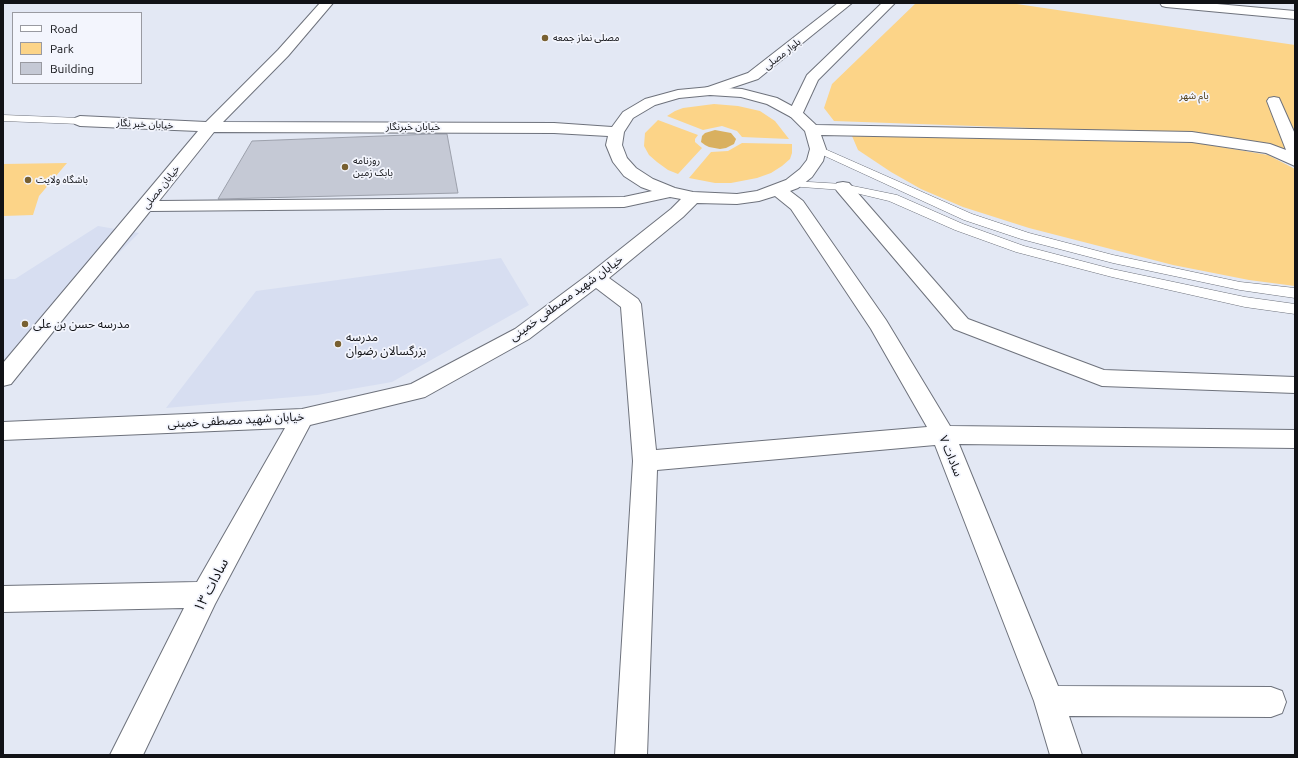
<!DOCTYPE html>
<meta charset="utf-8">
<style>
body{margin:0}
#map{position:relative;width:1298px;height:758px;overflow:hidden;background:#e3e8f4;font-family:Ubuntu,sans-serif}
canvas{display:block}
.frame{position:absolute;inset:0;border:4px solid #111216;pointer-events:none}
.legend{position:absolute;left:12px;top:12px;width:130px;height:72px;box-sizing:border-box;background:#f3f5fd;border:1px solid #999aa1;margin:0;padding:5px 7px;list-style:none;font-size:12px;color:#111216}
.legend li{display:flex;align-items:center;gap:8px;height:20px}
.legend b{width:20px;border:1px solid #999aa1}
</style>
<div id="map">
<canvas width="1298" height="758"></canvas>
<div class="frame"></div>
<ul class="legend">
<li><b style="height:5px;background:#fff"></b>Road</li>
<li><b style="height:11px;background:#fcd488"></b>Park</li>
<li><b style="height:11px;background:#c5c9d5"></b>Building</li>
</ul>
</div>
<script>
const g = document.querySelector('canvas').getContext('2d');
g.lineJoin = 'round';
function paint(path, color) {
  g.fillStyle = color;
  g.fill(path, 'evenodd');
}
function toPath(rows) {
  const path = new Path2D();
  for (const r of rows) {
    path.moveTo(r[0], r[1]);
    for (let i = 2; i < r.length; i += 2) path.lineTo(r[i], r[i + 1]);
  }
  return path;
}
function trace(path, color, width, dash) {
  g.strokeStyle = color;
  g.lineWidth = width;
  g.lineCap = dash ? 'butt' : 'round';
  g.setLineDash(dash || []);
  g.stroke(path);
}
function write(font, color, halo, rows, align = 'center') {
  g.font = font + ' Ubuntu,"Noto Sans Arabic",sans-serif';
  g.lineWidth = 3.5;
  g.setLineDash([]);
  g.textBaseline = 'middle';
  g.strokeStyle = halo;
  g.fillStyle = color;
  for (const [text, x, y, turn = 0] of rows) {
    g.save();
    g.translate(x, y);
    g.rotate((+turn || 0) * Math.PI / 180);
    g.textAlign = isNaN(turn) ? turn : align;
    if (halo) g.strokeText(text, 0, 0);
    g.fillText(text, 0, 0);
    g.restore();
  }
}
const built = toPath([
 [98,226,139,233,3,368,3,279,15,279],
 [501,258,529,305,392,382,317,395,166,408,256,291]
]);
const green = toPath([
 [916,3,1010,3,1295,45,1295,158,1271,146,1115,131,834,121,824,108,832,84],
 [714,104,738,106,760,111,775,121,789,139,742,137,737,131,722,126,703,130,667,116,675,111,683,108],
 [658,120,698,135,695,139,695,142,702,148,678,174,668,170,657,162,649,155,644,146,645,133],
 [852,136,1198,143,1268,155,1295,169,1295,286,1249,280,1173,265,1029,228,963,207,921,189,891,172,858,150],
 [742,143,792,144,792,153,790,159,782,166,771,173,757,178,731,183,715,183,689,178,711,152,728,151],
 [67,163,39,196,33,215,3,216,3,164]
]);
const water = toPath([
 [715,130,731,133,736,139,734,144,726,148,720,149,709,147,705,145,701,142,702,136,705,133]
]);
const building = toPath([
 [433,134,447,134,458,193,218,199,252,141,433,134]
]);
const service = toPath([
 [3,115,80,118,85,121,80,124,3,121,3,115],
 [818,146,972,214,1029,233,1113,255,1240,282,1295,288,1295,298,1240,290,1113,263,1021,239,964,220,814,151,813,149,814,147,818,146],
 [792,181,843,184,897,195,963,224,1024,246,1112,269,1245,297,1295,304,1295,314,1245,307,1112,277,1016,252,955,230,889,201,843,190,788,186,786,184,788,182,792,181]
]);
const minor = toPath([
 [320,3,333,3,288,56,223,122,554,123,612,127,623,112,645,99,678,90,710,87,742,89,777,98,801,111,816,125,1192,132,1270,144,1286,150,1267,101,1269,98,1274,97,1279,98,1295,134,1295,166,1266,153,1192,142,821,135,826,149,823,161,812,177,798,188,790,191,803,201,886,320,950,426,1295,430,1295,448,959,444,1058,686,1271,687,1282,691,1286,702,1282,713,1271,717,1069,716,1082,755,1050,755,1034,701,935,445,657,470,647,755,615,755,633,461,621,307,596,288,529,339,425,397,310,425,215,604,143,755,110,755,184,608,3,612,3,586,197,582,285,428,3,440,3,422,302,409,411,384,515,329,589,274,671,209,681,199,670,197,624,207,150,211,11,384,3,386,3,363,198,131,80,126,75,124,72,121,75,118,80,116,206,122,278,50,320,3],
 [710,95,741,97,767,104,791,117,805,131,810,149,807,160,800,169,786,180,757,191,737,194,693,192,675,188,653,179,636,168,627,158,622,145,624,132,633,118,655,105,679,98,710,95],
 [214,132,554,133,608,136,606,145,613,162,624,176,641,187,652,191,624,197,159,201,214,132],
 [775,196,791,209,871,329,927,427,656,450,641,304,638,299,609,278,683,217,697,203,737,204,759,201,775,196],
 [1160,3,1206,3,1295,11,1295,19,1166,7,1162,6,1160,3],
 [843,182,849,183,968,319,1104,370,1295,377,1295,393,1102,386,954,329,837,191,834,187,837,183,843,182]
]);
const tertiary = toPath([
 [838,3,852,3,758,79,710,95,705,94,703,91,705,88,748,73,838,3],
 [882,3,895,3,818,80,801,117,796,119,791,117,788,114,807,75,882,3]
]);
const markers = [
 [545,38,4,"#786031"],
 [345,167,4,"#786031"],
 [28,180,4,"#786031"],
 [25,324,4,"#786031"],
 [338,344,4,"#786031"]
];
const farPoinames = [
 ["مصلی نماز جمعه",553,38],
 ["روزنامه",353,161],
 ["بابک زمین",353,173],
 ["باشگاه ولایت",36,180]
];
const farStreetnames = [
 ["بلوار مصلی",782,54,-38],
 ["خیابان خبر نگار",145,124,3],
 ["خیابان خبرنگار",413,127],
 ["خیابان مصلی",161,187,-51]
];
const farParknames = [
 ["بام شهر",1194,96]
];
const streetNames = [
 ["خیابان شهید مصطفی خمینی",566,298,-36],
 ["خیابان شهید مصطفی خمینی",236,420,-3],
 ["سادات ۷",951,456,68]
];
const poiNames = [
 ["مدرسه حسن بن علی",33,324],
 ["مدرسه",346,337],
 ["بزرگسالان رضوان",346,351]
];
const nearStreetnames = [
 ["سادات ۱۳",211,585,-62]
];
paint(built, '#d7def1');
paint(green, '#fcd488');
paint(water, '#d9b05f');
paint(building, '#c5c9d5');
trace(building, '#9ca0ab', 1);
trace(service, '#6e727c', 1);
trace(minor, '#6e727c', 2);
trace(tertiary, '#6e727c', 2);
paint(service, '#fff');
paint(minor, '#fff');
paint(tertiary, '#fff');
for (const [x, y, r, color] of markers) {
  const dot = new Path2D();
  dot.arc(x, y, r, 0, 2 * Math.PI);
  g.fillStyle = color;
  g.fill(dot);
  trace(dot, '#f3f5fd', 1.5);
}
write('10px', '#111216', '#f3f5fd', farPoinames, 'left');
write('10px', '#111216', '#f3f5fd', farStreetnames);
write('10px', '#503f1c', '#f3f5fd', farParknames);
write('12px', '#111216', '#f3f5fd', streetNames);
write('12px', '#111216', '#f3f5fd', poiNames, 'left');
write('14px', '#111216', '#f3f5fd', nearStreetnames);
</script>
